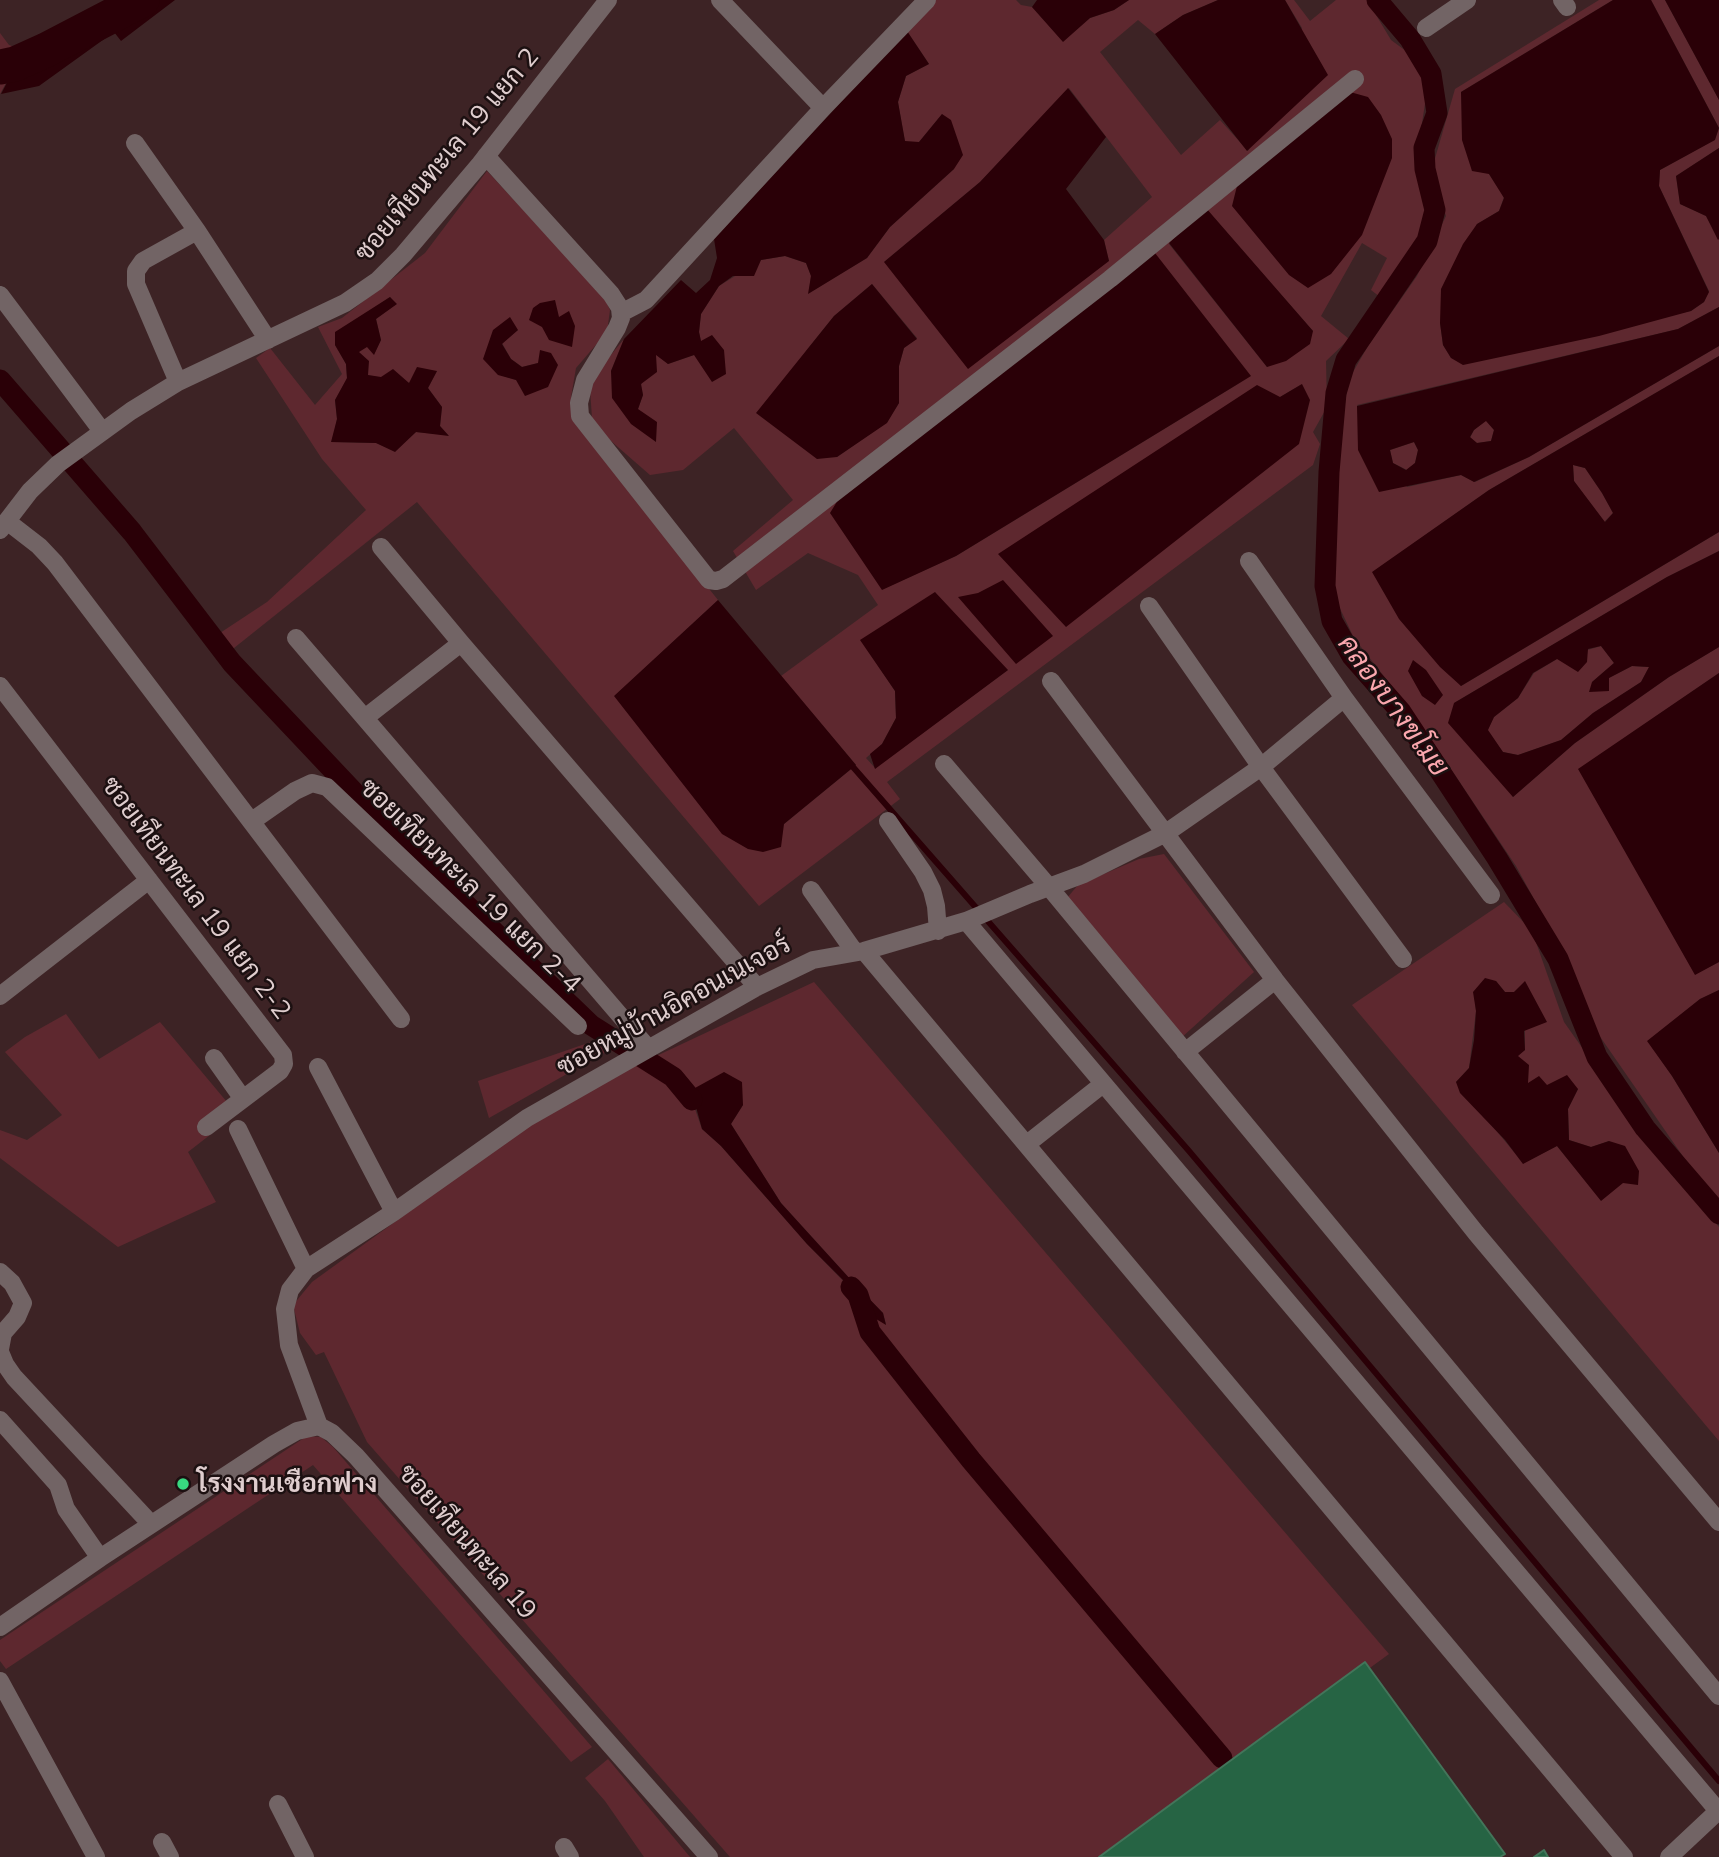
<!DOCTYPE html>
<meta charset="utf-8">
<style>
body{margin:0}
canvas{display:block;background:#3d2325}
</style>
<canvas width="1719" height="1857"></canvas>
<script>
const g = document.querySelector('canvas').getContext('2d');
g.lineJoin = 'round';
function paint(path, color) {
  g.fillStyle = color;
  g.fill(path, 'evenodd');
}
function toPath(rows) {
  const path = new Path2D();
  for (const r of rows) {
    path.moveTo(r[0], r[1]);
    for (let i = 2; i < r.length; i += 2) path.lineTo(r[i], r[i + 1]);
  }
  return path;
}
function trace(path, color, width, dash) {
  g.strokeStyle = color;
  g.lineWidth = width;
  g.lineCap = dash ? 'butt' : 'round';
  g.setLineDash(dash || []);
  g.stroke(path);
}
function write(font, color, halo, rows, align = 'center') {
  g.font = font + ' Mulish,Sarabun,sans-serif';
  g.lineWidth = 5;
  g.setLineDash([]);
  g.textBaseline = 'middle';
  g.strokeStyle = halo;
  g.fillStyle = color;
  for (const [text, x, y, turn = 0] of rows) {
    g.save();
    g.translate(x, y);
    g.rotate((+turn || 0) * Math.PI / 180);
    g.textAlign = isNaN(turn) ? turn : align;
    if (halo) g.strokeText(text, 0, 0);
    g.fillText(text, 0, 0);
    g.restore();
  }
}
const green = toPath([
 [936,0,1016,0,1021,5,1032,7,1063,41,1090,18,1114,10,1129,0,1218,0,1183,15,1155,34,1138,20,1100,52,1181,155,1220,120,1248,151,1302,28,1285,0,1294,0,1310,21,1336,0,1367,0,1391,40,1410,54,1424,76,1426,97,1418,149,1429,213,1412,253,1380,297,1371,290,1387,258,1362,243,1321,316,1349,339,1326,361,1327,407,1313,432,1320,444,1313,465,887,782,900,799,759,906,417,502,229,652,220,633,267,602,366,510,322,459,256,358,270,348,315,405,342,374,318,327,342,318,425,253,487,171,604,297,610,310,607,332,576,368,571,397,582,430,718,600,615,696,784,824,856,765,781,676,878,605,858,575,808,553,756,590,733,551,793,500,734,428,683,470,650,475,603,434,592,418,590,389,601,367,624,339,611,371,638,409,643,395,641,385,656,354,668,364,694,355,701,341,699,332,701,314,719,286,761,260,785,256,806,263,811,276,809,293,867,258,890,227,954,169,942,114,919,142,905,142,898,102,906,76,929,64,907,31],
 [1069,88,1152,197,1104,240,1109,261,884,262,980,182],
 [1206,209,1313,331,1267,367,1169,244],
 [872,284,917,338,904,348,899,366,899,403,887,422,837,457,806,351,834,316],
 [390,297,396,304,376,319,381,340,374,354,367,346,358,352,367,375,410,383,437,371,428,388,442,407,440,426,448,435,416,432,395,451,376,443,332,442,337,419,335,400,347,379,346,364,335,345,365,314],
 [493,330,518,330,502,343,511,359,522,367,538,363,516,380,498,374],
 [1251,376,956,556,883,589],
 [1302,384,1066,626,1280,397],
 [861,640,1008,670,875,768,866,758,882,744,896,718,895,691],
 [1599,0,1613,0,1461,92,1489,174,1504,197,1499,211,1477,224,1440,323,1443,345,1451,358,1691,311,1704,302,1709,291,1659,186,1660,170,1714,140,1719,128,1651,0,1665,0,1719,100,1719,148,1676,176,1680,204,1706,216,1719,239,1719,307,1678,329,1357,405,1407,487,1461,475,1475,482,1529,457,1719,346,1719,356,1489,490,1373,572,1461,686,1719,532,1719,551,1667,577,1454,703,1513,797,1575,743,1669,677,1719,647,1719,673,1579,769,1695,974,1719,962,1719,990,1700,999,1648,1041,1672,1076,1719,1153,1719,1201,1689,1165,1592,1025,1571,967,1516,866,1416,717,1354,638,1336,600,1331,575,1342,421,1349,379,1368,346,1417,276,1446,216,1432,169,1455,89],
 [0,33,9,45,24,50,0,94],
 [1486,420,1494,430,1491,441,1477,443,1470,438,1474,430],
 [1414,442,1418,450,1415,463,1407,470,1393,463,1390,450],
 [1573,465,1585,468,1602,493,1613,513,1604,522,1574,481],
 [1601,646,1614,663,1592,682,1609,678,1632,666,1649,667,1641,682,1593,713,1561,740,1518,755,1503,752,1487,731,1494,717,1518,698,1534,673,1557,659],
 [1164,854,1254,972,1181,1038,1067,898,1078,885,1139,859],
 [1504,902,1532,931,1564,1022,1671,1174,1719,1227,1719,1441,1352,1005],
 [1496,981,1505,992,1514,992,1525,982,1525,1050,1517,1056,1528,1083,1578,1089,1568,1109,1569,1140,1591,1147,1609,1141,1601,1200,1557,1146,1523,1163,1456,1082,1469,1068,1476,1011,1474,992],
 [814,982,1389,1654,1110,1857,730,1857,367,1442,324,1352,316,1355,300,1333,293,1305,312,1282,530,1124,601,1082],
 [682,1072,695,1088,743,1105,731,1124,781,1203,851,1280,883,1313,886,1324,863,1311,855,1316,850,1288,807,1244,721,1146,702,1129],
 [66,1014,99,1059,160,1022,237,1114,188,1152,216,1202,118,1247,0,1158,0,1130,27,1140,62,1115,5,1052,25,1037],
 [611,1035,618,1045,489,1118,478,1081],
 [307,1436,321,1437,333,1447,592,1747,571,1762,313,1465,6,1669,0,1661,0,1640],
 [608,1759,690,1857,644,1857,605,1801,585,1778]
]);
const water = toPath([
 [107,0,175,0,121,41,114,32,39,86,1,94,24,50],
 [1037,0,1129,0,1114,10,1090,18,1063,42,1032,7],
 [1218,0,1285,0,1328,75,1247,151,1155,34,1183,15],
 [1613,0,1651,0,1719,128,1715,140,1660,170,1659,186,1709,292,1704,302,1691,311,1599,336,1463,365,1451,358,1443,345,1440,323,1441,289,1463,244,1477,224,1499,211,1504,198,1489,174,1472,171,1462,140,1461,92],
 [1665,0,1719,0,1719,100],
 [907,31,929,64,906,76,898,102,905,141,919,142,942,114,951,120,963,155,954,169,890,227,867,258,808,294,811,276,806,263,785,256,761,260,754,276,733,276,719,286,701,314,699,332,701,341,712,335,724,350,726,374,712,382,694,355,668,364,656,355,657,372,641,384,643,395,638,409,657,422,656,442,631,424,612,398,611,371,624,339,681,280,696,293,710,280,717,258,714,239],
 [1068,88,1106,137,1066,189,1104,240,1109,261,968,369,884,262,980,182],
 [1350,92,1368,97,1381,115,1392,139,1392,158,1362,235,1331,274,1308,288,1289,275,1232,206,1237,186],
 [1719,148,1719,239,1718,240,1706,216,1680,204,1676,176],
 [1206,208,1313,331,1310,344,1286,361,1267,367,1169,243],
 [1155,253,1251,376,956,556,882,590,830,513,838,500],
 [872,284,917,339,904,348,899,366,899,403,887,423,837,457,817,459,756,413,834,316],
 [390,297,397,304,376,319,381,340,374,355,367,347,359,352,369,361,368,375,381,377,393,369,409,383,417,367,437,371,428,388,442,407,440,426,449,436,416,432,395,452,376,443,331,442,337,419,335,400,347,378,346,364,335,345,335,332],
 [555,300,559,317,569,311,575,326,572,347,549,340,542,327,529,320,533,308,540,303],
 [1719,307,1719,346,1529,457,1474,482,1461,475,1379,492,1358,450,1357,406,1678,329],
 [1486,421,1494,430,1491,441,1477,443,1470,437,1474,430],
 [1414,442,1418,450,1415,463,1406,470,1393,463,1390,450],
 [510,317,518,330,502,344,511,359,522,367,538,363,540,350,551,353,558,365,548,387,525,396,516,380,498,375,483,359,493,330],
 [1719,356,1719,532,1461,686,1440,667,1399,619,1372,572,1489,490],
 [1573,465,1585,468,1602,493,1613,513,1605,522,1574,481],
 [1302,384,1310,400,1299,444,1066,627,998,554,1257,385,1280,397],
 [1719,551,1719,647,1669,677,1575,743,1513,797,1448,723,1454,703,1667,577],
 [1601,646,1614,663,1592,682,1589,692,1609,691,1609,678,1632,666,1649,667,1641,682,1593,713,1561,740,1518,755,1503,752,1488,730,1494,717,1518,698,1533,673,1557,659,1578,672,1587,662,1588,649],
 [1003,580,1053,636,1016,664,958,597,978,593],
 [935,592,1008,670,875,769,870,754,882,744,896,718,895,691,860,640],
 [718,600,856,765,784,824,781,847,763,852,748,849,722,834,614,696],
 [1413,660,1426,670,1443,695,1435,705,1422,696,1408,671],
 [1719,673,1719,962,1695,975,1578,769],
 [1485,978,1496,981,1505,992,1514,992,1525,981,1547,1022,1524,1031,1525,1050,1518,1056,1529,1065,1528,1083,1539,1076,1547,1085,1567,1075,1578,1089,1568,1109,1569,1140,1591,1147,1609,1141,1625,1146,1639,1171,1638,1185,1623,1183,1601,1201,1557,1146,1523,1164,1505,1140,1460,1093,1456,1082,1469,1068,1474,1040,1476,1011,1473,992],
 [1719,990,1719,1153,1672,1076,1647,1041,1700,999],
 [681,1071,695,1088,724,1072,742,1082,743,1105,731,1124,781,1203,851,1280,883,1313,886,1325,863,1311,855,1317,850,1287,807,1244,721,1146,702,1129,696,1107,673,1077]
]);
const stream = toPath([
 [853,767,1189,1151,1719,1781]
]);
const canal = toPath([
 [1377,0,1410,39,1431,74,1437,113,1424,148,1425,169,1435,210,1427,241,1346,360,1336,393,1329,472,1325,586,1332,621,1352,656,1401,712,1497,858,1558,959,1597,1057,1645,1128,1719,1214],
 [0,380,132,532,232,663,401,842,591,1025,673,1077,692,1100],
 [851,1287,858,1295,870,1332,971,1460,1222,1758]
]);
const river = toPath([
 [0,67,15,64,46,50,142,0]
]);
const building = toPath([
 [1365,1662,1505,1854,1500,1857,1099,1857,1365,1662],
 [1544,1850,1548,1857,1534,1857,1544,1850]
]);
const minor = toPath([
 [720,0,823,108],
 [1562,0,1567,7],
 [1426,28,1467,0],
 [135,143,197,231],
 [486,156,611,294,620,308,621,318,617,328,585,380,579,403,580,416,709,580,716,581,723,579,1110,279,1355,79],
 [0,295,102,431],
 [621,313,646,300,823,108,927,0],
 [178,382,136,284,136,271,143,261,197,231,268,340],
 [8,522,39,546,55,563,401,1019],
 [0,530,30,491,58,464,131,411,178,382,345,303,377,281,403,255,480,164,608,0],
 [381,547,461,643,757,987],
 [1249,561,1344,698,1491,895],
 [1149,606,1261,767,1403,959],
 [296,638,648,1048],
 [1051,681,1275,980,1476,1233,1719,1522],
 [0,686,283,1055,284,1064,280,1071,206,1127],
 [366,717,461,643],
 [944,764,1049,887,1719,1696],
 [252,821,295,791,312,783,327,787,578,1026],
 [888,821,923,872,932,890,936,906,938,931],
 [811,890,854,951],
 [966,921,1719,1812],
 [864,951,1624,1857],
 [0,996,149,880],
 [1185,1052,1275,980],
 [214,1058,243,1099],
 [318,1067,394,1212],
 [238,1129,306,1269],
 [1027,1144,1103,1084],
 [0,1272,12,1283,23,1303,17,1317,3,1333,0,1349],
 [0,1352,5,1364,14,1377,151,1524],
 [0,1420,58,1485,66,1509,100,1558],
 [319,1426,289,1345,285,1309,290,1290,306,1269,394,1212,527,1118,757,987,813,960,864,951,966,921,1030,894,1084,874,1166,833,1261,767,1344,698],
 [0,1627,100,1558,274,1444,297,1431,319,1426,332,1433,356,1456,709,1857],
 [0,1681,96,1857],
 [278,1804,305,1857],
 [162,1842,170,1857],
 [564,1847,570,1857],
 [1669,1857,1718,1811]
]);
const markers = [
 [183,1484,7,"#38d880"]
];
const streetNames = [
 ["ซอยเทียนทะเล 19 แยก 2",447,155,-50],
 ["ซอยเทียนทะเล 19 แยก 2-4",470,886,44],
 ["ซอยเทียนทะเล 19 แยก 2-2",196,898,53],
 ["ซอยหมู่บ้านอิคอนเนเจอร์",674,1006,-29],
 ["ซอยเทียนทะเล 19",467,1542,49]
];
const poiNames = [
 ["โรงงานเชือกฟาง",197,1484]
];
const waterNames = [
 ["คลองบางขโมย",1393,706,54]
];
paint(green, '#5e282f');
paint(water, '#2a0007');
trace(stream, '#2a0007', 6);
trace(canal, '#2a0007', 21);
trace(river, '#2a0007', 35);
paint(building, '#266444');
trace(building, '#43755a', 2);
trace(minor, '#726465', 18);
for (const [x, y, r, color] of markers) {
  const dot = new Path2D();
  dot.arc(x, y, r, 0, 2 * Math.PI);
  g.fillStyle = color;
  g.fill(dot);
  trace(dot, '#1c1011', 2.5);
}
write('26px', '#dfcdce', '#1c1011', streetNames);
write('bold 26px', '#dfcdce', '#1c1011', poiNames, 'left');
write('italic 28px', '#fba7ae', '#1c1011', waterNames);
</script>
